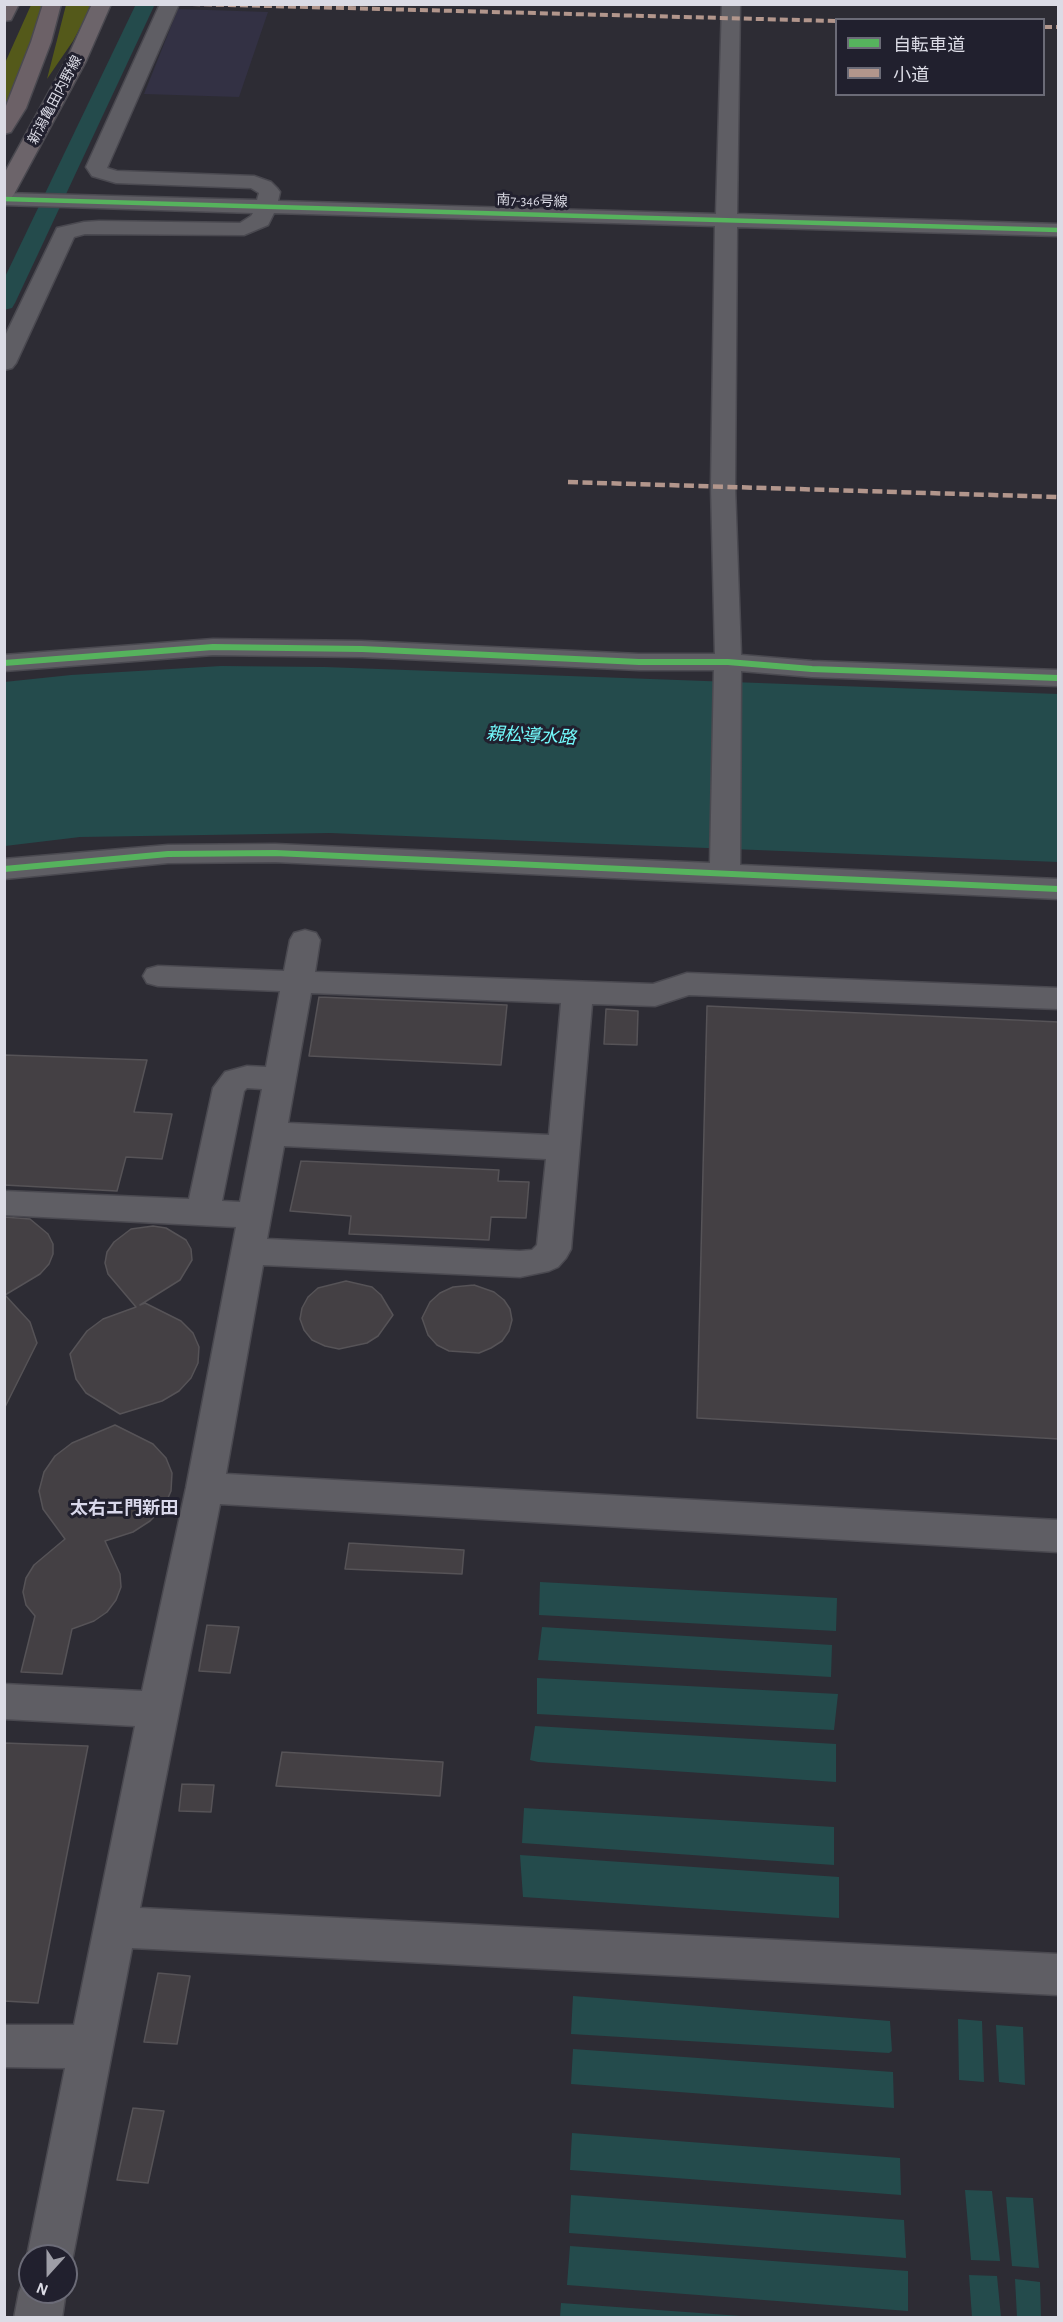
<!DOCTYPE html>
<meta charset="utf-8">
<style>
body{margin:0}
#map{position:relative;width:1063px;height:2322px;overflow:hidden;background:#2d2c34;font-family:"Alegreya Sans","Noto Sans JP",sans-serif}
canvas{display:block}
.frame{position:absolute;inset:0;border:6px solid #dbdbe5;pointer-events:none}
.legend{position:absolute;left:835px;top:18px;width:210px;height:78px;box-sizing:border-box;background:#21202e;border:2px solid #6b6b77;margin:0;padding:8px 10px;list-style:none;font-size:18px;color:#dbdbe5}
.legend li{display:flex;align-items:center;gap:12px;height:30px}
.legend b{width:30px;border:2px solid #6b6b77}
.north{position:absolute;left:18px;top:2244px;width:60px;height:60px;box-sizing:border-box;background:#21202e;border:2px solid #6b6b77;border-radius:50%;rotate:201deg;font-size:16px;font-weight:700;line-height:24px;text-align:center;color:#dbdbe5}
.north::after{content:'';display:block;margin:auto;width:21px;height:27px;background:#9e9ea7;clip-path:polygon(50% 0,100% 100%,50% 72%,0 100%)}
</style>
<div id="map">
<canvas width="1063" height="2322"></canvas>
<div class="frame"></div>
<ul class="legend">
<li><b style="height:8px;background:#56b35d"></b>自転車道</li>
<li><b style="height:8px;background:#b2968c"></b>小道</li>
</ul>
<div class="north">N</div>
</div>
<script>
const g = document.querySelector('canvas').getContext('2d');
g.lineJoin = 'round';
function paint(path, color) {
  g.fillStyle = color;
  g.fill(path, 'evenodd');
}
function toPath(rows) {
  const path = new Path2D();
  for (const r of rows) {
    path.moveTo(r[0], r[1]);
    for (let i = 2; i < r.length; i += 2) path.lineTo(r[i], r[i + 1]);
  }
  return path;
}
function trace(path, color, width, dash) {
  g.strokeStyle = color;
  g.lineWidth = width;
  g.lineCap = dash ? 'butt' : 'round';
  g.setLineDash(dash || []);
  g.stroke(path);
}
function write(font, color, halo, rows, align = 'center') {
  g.font = font + ' "Alegreya Sans","Noto Sans JP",sans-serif';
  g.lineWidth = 6;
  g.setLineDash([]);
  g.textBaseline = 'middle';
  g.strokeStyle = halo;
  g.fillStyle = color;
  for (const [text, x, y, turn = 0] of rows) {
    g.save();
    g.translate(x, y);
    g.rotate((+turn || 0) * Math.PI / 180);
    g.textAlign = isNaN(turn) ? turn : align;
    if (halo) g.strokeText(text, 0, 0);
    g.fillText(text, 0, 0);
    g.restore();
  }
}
const built = toPath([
 [178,9,268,12,239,97,144,94]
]);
const forest = toPath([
 [31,5,44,5,28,63,5,113,5,63],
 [66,5,92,5,73,41,47,79]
]);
const water = toPath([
 [221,666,325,667,1058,694,1058,862,330,833,80,837,5,846,4,682,71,675],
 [540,1582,837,1598,836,1631,539,1615],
 [542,1627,832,1645,831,1677,538,1660],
 [537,1678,838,1694,834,1730,537,1714],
 [535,1726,836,1744,836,1782,538,1762,530,1760],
 [524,1808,834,1827,834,1865,522,1843],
 [520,1855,839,1877,839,1918,523,1897],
 [573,1996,890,2021,892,2051,889,2053,571,2034],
 [958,2019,982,2021,984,2082,959,2080],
 [996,2025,1023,2027,1025,2085,999,2082],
 [573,2049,893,2072,894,2108,571,2084],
 [572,2133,900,2158,901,2195,570,2170],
 [965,2190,992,2191,1000,2261,971,2260],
 [571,2195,904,2220,906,2258,569,2233],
 [1006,2197,1033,2198,1039,2268,1012,2266],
 [570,2246,908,2271,908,2311,567,2285],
 [969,2275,997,2276,1001,2317,972,2317],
 [1015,2279,1040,2282,1041,2317,1017,2317],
 [561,2303,755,2317,560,2317]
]);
const canal = toPath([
 [136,4,155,4,15,303,12,308,4,310,4,279,136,4]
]);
const building = toPath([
 [319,997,507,1005,501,1065,309,1056,319,997],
 [707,1006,1059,1022,1059,1439,697,1418,707,1006],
 [606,1009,638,1011,637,1045,604,1044,606,1009],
 [4,1055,147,1060,134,1112,172,1114,162,1159,126,1157,117,1191,4,1185,4,1055],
 [301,1161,499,1170,498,1181,529,1182,526,1218,491,1217,489,1240,349,1234,351,1216,290,1211,301,1161],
 [4,1217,30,1219,48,1234,53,1244,53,1254,49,1264,40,1274,5,1295,30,1322,37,1343,4,1409,4,1217],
 [153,1226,166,1228,186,1240,191,1249,192,1260,180,1280,140,1305,145,1303,181,1321,193,1333,199,1347,198,1363,191,1378,179,1391,162,1401,120,1414,86,1393,76,1379,70,1354,87,1331,103,1319,136,1307,108,1274,105,1263,107,1252,114,1242,131,1229,153,1226],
 [346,1281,372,1287,381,1295,393,1315,378,1336,367,1343,339,1349,325,1346,312,1340,304,1330,300,1319,302,1308,308,1297,318,1288,346,1281],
 [474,1285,494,1292,504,1300,510,1309,512,1320,509,1331,502,1341,491,1348,479,1353,449,1351,437,1345,428,1335,422,1318,430,1302,440,1293,453,1287,474,1285],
 [115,1425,153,1444,166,1458,172,1473,171,1491,164,1507,150,1521,133,1532,105,1541,120,1574,121,1587,116,1600,107,1612,94,1621,72,1629,62,1674,21,1672,35,1616,26,1605,23,1592,26,1578,34,1565,65,1539,43,1509,39,1491,44,1472,55,1456,72,1443,115,1425],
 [349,1543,464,1550,462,1574,345,1569,349,1543],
 [207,1625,239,1627,230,1673,199,1671,207,1625],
 [4,1743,88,1746,38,2003,4,2001,4,1743],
 [282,1752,443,1762,440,1796,276,1786,282,1752],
 [182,1784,214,1785,211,1812,179,1811,182,1784],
 [158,1973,190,1976,177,2044,144,2042,158,1973],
 [133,2108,164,2111,148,2183,117,2180,133,2108]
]);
const minor = toPath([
 [160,4,179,4,107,168,117,171,254,176,271,182,277,188,280,192,278,201,716,214,722,4,740,4,737,214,1058,224,1058,236,737,227,735,486,741,655,812,661,1058,670,1058,686,812,677,741,671,740,865,1058,879,1058,899,275,862,168,863,4,879,4,859,168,845,275,844,710,863,714,670,639,670,362,657,213,655,4,671,4,655,213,639,362,641,639,654,715,654,711,486,715,226,274,213,268,225,244,235,85,234,74,237,16,363,12,368,4,370,4,338,57,228,84,222,99,221,240,223,251,216,253,213,4,205,4,193,257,200,259,193,251,188,116,183,92,176,86,167,160,4],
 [305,930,316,933,320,940,315,972,653,984,687,973,1058,988,1058,1009,689,995,655,1006,592,1004,571,1249,566,1258,558,1267,549,1271,520,1277,263,1265,226,1474,1058,1520,1058,1552,220,1504,140,1908,1058,1954,1058,1995,132,1948,73,2256,66,2273,66,2256,30,2256,30,2264,27,2256,65,2068,4,2067,4,2025,74,2025,135,1726,4,1719,4,1684,142,1691,186,1488,236,1227,4,1215,4,1191,189,1199,213,1088,225,1072,247,1066,266,1067,280,991,158,986,147,983,143,976,147,969,158,966,284,971,290,940,294,933,305,930],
 [311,993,561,1003,549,1135,288,1123,311,993],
 [247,1088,262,1089,240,1202,222,1201,244,1091,247,1088],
 [284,1146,546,1159,537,1245,532,1250,520,1251,267,1239,284,1146],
 [30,2274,30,2292,66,2291,62,2318,14,2318,19,2292,26,2275,30,2274]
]);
const major = toPath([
 [92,4,111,4,86,61,14,194,11,198,4,200,4,174,66,61,92,4]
]);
const highway = toPath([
 [4,4,19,4,11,20,4,21,4,4],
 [43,4,61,4,51,42,26,108,11,132,4,134,4,111,31,42,43,4]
]);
const quietFar1 = toPath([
 [192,4,836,21],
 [1044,27,1058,27]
]);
const quiet = toPath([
 [568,482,1058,497]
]);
const cyclewayFar1 = toPath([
 [4,199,1058,230]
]);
const cycleway = toPath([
 [4,663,213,647,362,649,639,662,728,662,812,669,1058,678],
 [4,869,168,854,275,853,1058,889]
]);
const farStreetnames = [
 ["新潟亀田内野線",55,100,-62],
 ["南7-346号線",532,201,2]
];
const waterNames = [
 ["親松導水路",531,736,3]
];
const neighbourhoodNames = [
 ["太右エ門新田",124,1509]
];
paint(built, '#333144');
paint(forest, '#54591a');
paint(water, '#244b4c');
paint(canal, '#244b4c');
paint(building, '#444044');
trace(building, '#565357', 1.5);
trace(minor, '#4a4950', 3);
trace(major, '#4a4950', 3);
trace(highway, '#4a4950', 3);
paint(minor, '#5f5e64');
paint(major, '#6c646a');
paint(highway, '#6c6167');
trace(quietFar1, '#b2968c', 4, [8, 4]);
trace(quiet, '#b2968c', 4.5, [10, 4.5]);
trace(cyclewayFar1, '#56b35d', 4.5);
trace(cycleway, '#56b35d', 6);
write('14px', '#dbdbe5', '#21202e', farStreetnames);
write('italic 18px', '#72fafc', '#21202e', waterNames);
write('bold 18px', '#d9d8eb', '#21202e', neighbourhoodNames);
</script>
